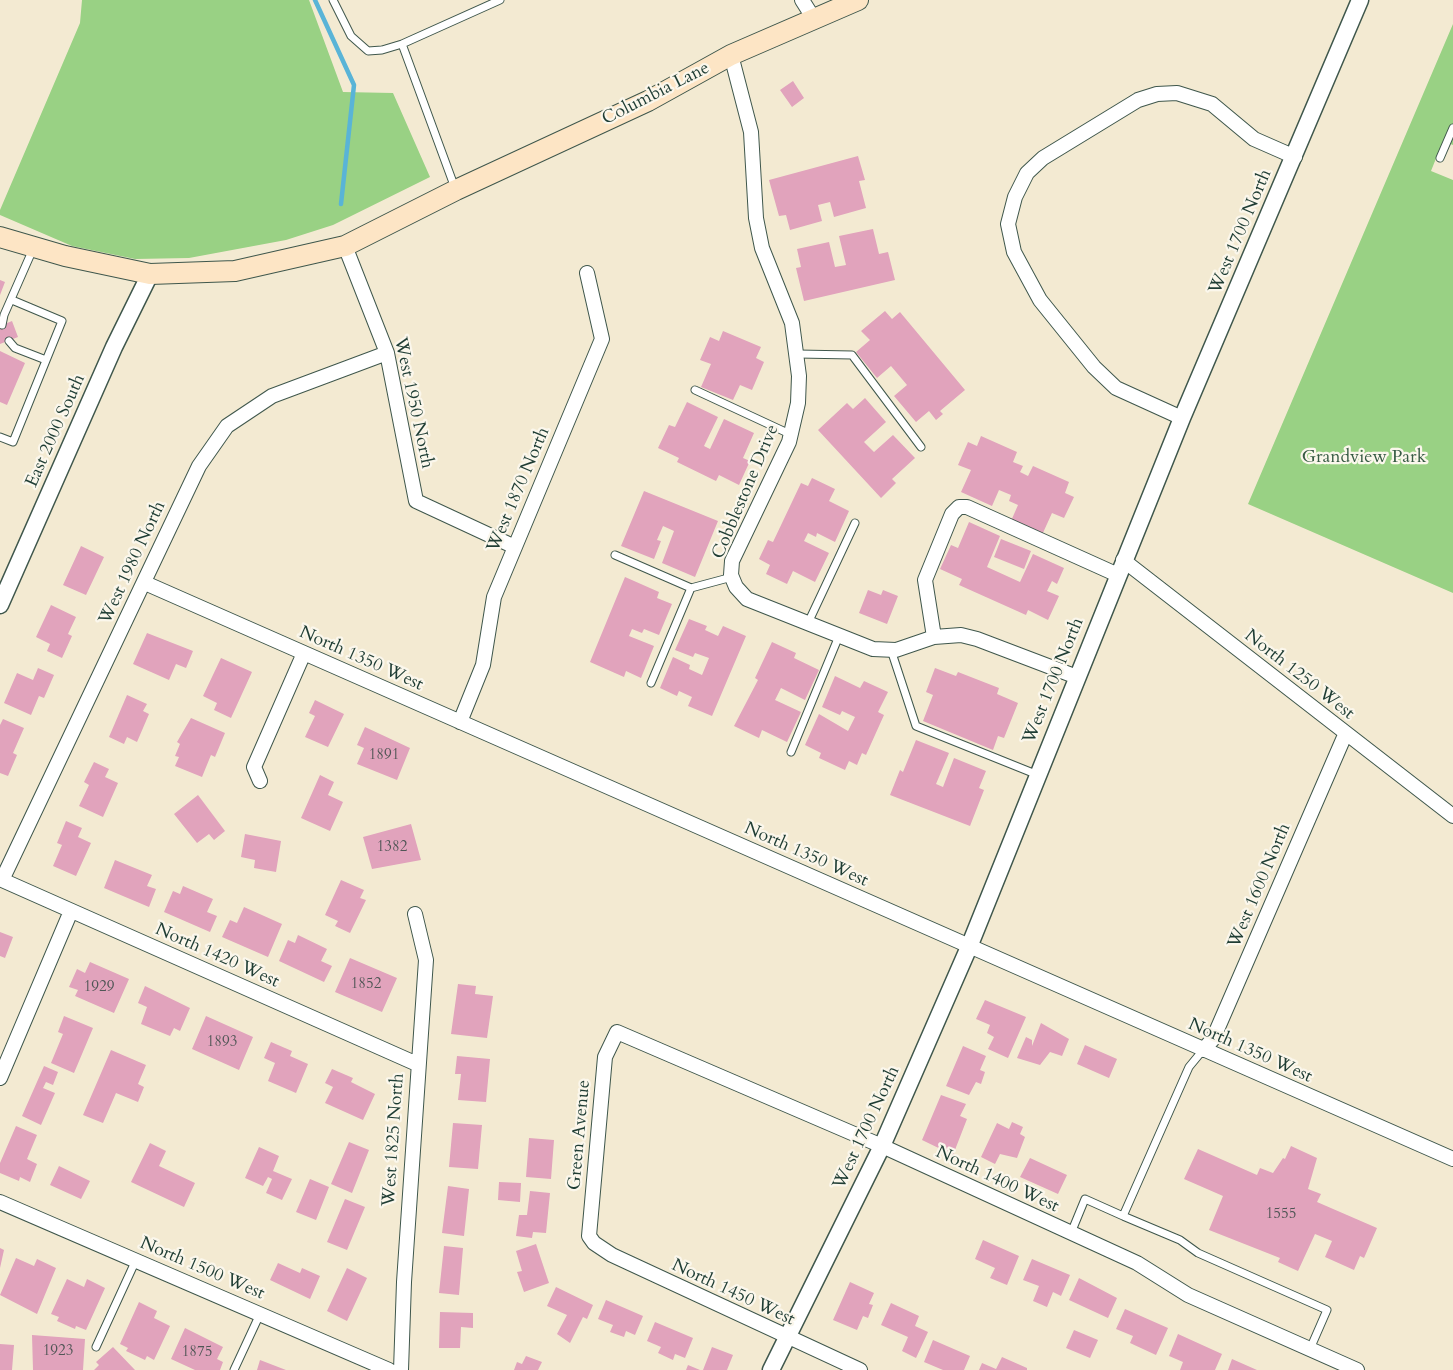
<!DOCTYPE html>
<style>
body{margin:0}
canvas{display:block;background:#f3ead2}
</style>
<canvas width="1453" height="1370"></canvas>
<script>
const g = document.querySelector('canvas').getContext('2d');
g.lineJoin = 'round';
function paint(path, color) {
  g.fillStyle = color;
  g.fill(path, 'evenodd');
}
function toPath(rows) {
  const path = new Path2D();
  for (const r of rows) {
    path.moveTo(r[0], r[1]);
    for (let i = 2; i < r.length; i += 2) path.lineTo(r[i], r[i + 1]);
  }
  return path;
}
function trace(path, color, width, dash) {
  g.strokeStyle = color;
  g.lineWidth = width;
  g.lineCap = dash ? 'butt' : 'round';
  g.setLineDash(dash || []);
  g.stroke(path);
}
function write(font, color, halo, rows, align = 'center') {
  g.font = font + ' Cardo,serif';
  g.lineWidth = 4.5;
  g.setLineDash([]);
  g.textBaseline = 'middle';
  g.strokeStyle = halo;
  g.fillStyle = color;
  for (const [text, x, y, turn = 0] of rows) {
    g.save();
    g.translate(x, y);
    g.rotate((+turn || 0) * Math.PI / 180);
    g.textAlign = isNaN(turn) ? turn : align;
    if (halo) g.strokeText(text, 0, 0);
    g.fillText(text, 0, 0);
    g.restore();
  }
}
const green = toPath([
 [82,0,309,0,343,92,393,93,430,177,333,225,286,240,189,258,135,259,72,246,0,215,0,210,80,23],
 [1453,24,1453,145,1443,141,1431,171,1453,180,1453,593,1248,504]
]);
const stream = toPath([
 [315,0,354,85,341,204]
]);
const building = toPath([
 [793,81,804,98,792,107,780,90],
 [858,156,865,180,859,181,866,208,834,217,830,202,818,205,822,221,790,230,786,215,779,216,769,180],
 [873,229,879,254,888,252,895,280,804,301,796,268,801,267,797,249,829,242,835,267,846,265,839,236],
 [0,280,5,282,0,295],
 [885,311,892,319,900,312,965,390,940,411,943,414,936,420,929,411,916,422,894,396,907,385,891,366,877,378,856,352,870,340,861,331],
 [12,321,18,337,0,344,0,326],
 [723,331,761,347,756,358,764,362,752,390,740,385,733,400,701,387,711,364,700,360,710,337,719,341],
 [0,351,25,363,7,405,0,402],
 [865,398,886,422,864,442,874,452,893,435,915,458,892,479,896,483,881,498,818,430,847,403,853,409],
 [687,402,718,417,704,446,710,449,724,419,754,433,743,458,750,461,739,485,719,475,716,481,677,462,679,458,658,448,669,425,675,427],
 [981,436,1017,452,1013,462,1023,466,1020,472,1028,476,1033,466,1069,482,1065,493,1074,497,1064,518,1052,513,1042,535,1011,521,1018,505,1009,501,1011,495,999,490,992,506,961,492,971,470,958,465,968,442,977,446],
 [812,478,835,489,829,501,849,511,835,542,817,533,816,537,808,533,804,541,829,553,815,582,793,571,787,584,766,574,770,565,759,559,768,540,773,542,801,483,808,486],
 [644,491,718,521,695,577,662,563,674,531,663,526,657,540,661,541,654,559,621,546],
 [969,522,1000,536,987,567,1020,582,1033,554,1064,568,1057,584,1052,581,1047,591,1059,596,1048,620,1028,610,1026,615,959,585,962,579,940,569,951,545,958,548],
 [1001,539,1031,551,1024,569,994,557],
 [81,546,104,557,86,595,63,585],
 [625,577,659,592,657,598,672,604,659,635,644,629,642,633,632,629,629,636,654,646,641,678,626,671,624,677,590,662],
 [868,590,881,595,883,590,898,596,887,624,859,613],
 [51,605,76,617,68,634,72,636,62,658,47,651,50,644,36,637],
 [689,619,707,626,705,630,718,636,723,626,746,636,712,716,688,706,692,697,679,691,677,696,660,688,673,657,690,665,689,669,702,675,709,658,695,653,693,657,675,650],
 [147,633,193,651,186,668,176,664,169,680,133,664],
 [772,642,796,653,794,658,819,670,805,700,781,688,775,700,801,712,787,742,762,730,759,738,734,726,758,680,755,678],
 [221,658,252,672,231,718,214,710,217,703,203,696],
 [38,668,54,675,44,698,39,696,31,715,4,703,17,673,33,680],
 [935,668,956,676,958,672,999,688,997,694,1018,703,1004,738,998,736,993,750,923,721,933,695,926,692],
 [835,676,860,688,864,681,888,692,878,712,884,715,866,755,862,753,857,765,849,761,845,770,819,758,821,753,805,745,819,714,848,731,855,717,842,711,840,715,822,707],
 [127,695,147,704,143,711,149,714,137,742,127,737,124,744,109,737],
 [315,700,344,714,328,747,305,737,315,716,309,713],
 [191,718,225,733,215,757,211,755,202,777,175,766,179,757,175,756,180,744,177,742],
 [3,719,24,728,13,753,17,755,8,776,0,773,0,725],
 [365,727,410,748,397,780,357,764,364,748,357,745],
 [916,740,949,753,936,784,943,787,954,758,986,771,979,788,984,790,970,826,890,795,900,770,903,772],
 [94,762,109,769,105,777,118,783,103,817,79,806,89,785,84,782],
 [320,775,334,782,328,795,343,802,330,831,301,818],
 [198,795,225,831,214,840,209,834,197,843,174,814],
 [66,821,82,828,78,837,91,843,76,876,53,866,62,845,57,843],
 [411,824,421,860,372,869,363,837],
 [245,834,281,841,276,872,254,868,255,860,241,857],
 [115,860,152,875,147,886,156,889,149,907,104,888],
 [341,880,364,890,360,898,366,900,350,933,335,926,338,921,325,915],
 [183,886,213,899,207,912,217,916,210,932,164,912,173,891,180,894],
 [244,907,282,924,268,957,222,937,230,920,237,923],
 [0,932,13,937,5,958,0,956],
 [298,935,327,949,321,961,332,966,324,982,279,961,288,940,295,943],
 [350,958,397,978,382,1012,335,992],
 [90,962,129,979,114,1013,75,996,78,990,69,987,77,969,85,973],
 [458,984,476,986,475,994,493,996,487,1038,451,1034],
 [145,986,190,1008,180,1031,174,1028,170,1036,141,1024,147,1007,138,1003],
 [985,1000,1026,1017,1008,1058,988,1049,994,1037,987,1033,990,1025,976,1019],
 [64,1016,93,1028,74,1073,51,1063,63,1034,58,1032],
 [206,1016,253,1037,239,1070,192,1049],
 [1041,1023,1069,1039,1062,1056,1050,1052,1040,1065,1017,1058,1026,1037,1032,1040,1032,1046],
 [271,1042,292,1051,290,1056,308,1064,296,1093,268,1081,275,1063,264,1058],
 [1085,1045,1117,1059,1109,1078,1077,1064],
 [963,1046,986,1056,980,1070,985,1072,981,1084,976,1082,969,1095,946,1086],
 [111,1050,146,1065,138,1084,144,1087,138,1102,116,1093,103,1123,83,1115],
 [457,1056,490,1059,486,1102,458,1100,461,1074,455,1074],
 [44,1066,58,1072,53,1085,46,1082,43,1088,55,1093,41,1125,22,1116],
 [332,1069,353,1078,351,1082,375,1094,363,1120,325,1103,333,1087,325,1083],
 [941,1095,966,1104,960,1116,967,1119,953,1155,922,1140],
 [1012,1122,1023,1127,1020,1134,1025,1137,1017,1158,1000,1154,995,1164,981,1157,997,1123,1009,1129],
 [453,1123,482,1125,478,1169,449,1167],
 [16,1126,37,1135,27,1159,37,1164,30,1182,20,1177,19,1181,0,1173,0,1163],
 [529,1138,554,1140,551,1179,526,1177],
 [349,1142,369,1150,352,1193,331,1184],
 [150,1143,166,1151,159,1166,195,1183,184,1207,131,1182],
 [1291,1146,1317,1158,1308,1189,1321,1194,1317,1202,1377,1228,1364,1258,1360,1256,1354,1270,1325,1257,1332,1241,1315,1234,1298,1271,1278,1262,1280,1258,1209,1230,1223,1196,1184,1179,1198,1149,1257,1175,1260,1168,1273,1173,1283,1158,1285,1159],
 [259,1147,279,1156,273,1171,292,1179,282,1200,266,1193,272,1179,268,1177,263,1186,245,1178],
 [1030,1158,1067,1175,1058,1194,1020,1177],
 [59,1166,90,1181,81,1199,50,1185],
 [310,1179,329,1187,316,1220,296,1212],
 [499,1182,521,1183,520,1202,498,1200],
 [448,1186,469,1189,464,1236,442,1233],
 [530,1191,550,1193,546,1233,533,1232,532,1238,516,1236,519,1215,527,1215],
 [345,1199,365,1207,347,1250,327,1242],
 [983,1240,1019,1256,1007,1285,990,1278,995,1268,975,1259],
 [536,1244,549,1283,524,1292,517,1272,522,1271,516,1251],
 [444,1246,463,1248,459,1295,439,1293],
 [0,1248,4,1250,0,1268],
 [16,1258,34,1266,37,1259,56,1268,37,1314,0,1295],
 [1032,1259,1070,1275,1061,1296,1053,1292,1047,1307,1033,1301,1039,1286,1023,1280],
 [278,1263,300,1273,302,1268,320,1276,310,1299,270,1280],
 [347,1268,367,1278,347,1321,327,1311],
 [1079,1278,1117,1298,1108,1318,1069,1300],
 [67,1279,84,1287,87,1279,105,1288,86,1330,76,1326,75,1329,57,1321,59,1317,51,1314],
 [850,1282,874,1293,869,1304,873,1305,868,1318,863,1316,857,1330,833,1320],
 [556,1287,593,1305,587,1319,583,1317,570,1343,557,1334,567,1315,547,1306],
 [606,1300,643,1316,635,1335,626,1331,624,1337,610,1332,613,1325,598,1319],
 [139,1302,157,1311,154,1318,170,1326,154,1360,147,1356,145,1360,126,1351,128,1348,120,1344],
 [891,1303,919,1316,915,1326,928,1332,916,1358,902,1351,908,1337,881,1325],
 [1125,1309,1168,1328,1156,1355,1130,1343,1133,1336,1116,1329],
 [440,1312,473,1313,473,1328,461,1327,460,1348,439,1348],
 [655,1322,693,1338,685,1358,675,1354,673,1360,658,1353,661,1347,647,1341],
 [185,1328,223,1347,217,1359,223,1362,220,1370,195,1370,171,1359],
 [1074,1330,1098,1340,1090,1358,1066,1348],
 [1178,1334,1222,1354,1215,1370,1180,1370,1183,1362,1169,1356],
 [32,1335,85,1339,83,1370,33,1370],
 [933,1340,970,1356,964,1370,943,1370,924,1362],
 [0,1344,14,1345,12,1370,0,1370],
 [113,1347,135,1370,94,1370,99,1365,96,1362],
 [712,1347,733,1355,727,1370,703,1370],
 [526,1356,542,1362,538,1370,514,1370,517,1362,522,1364],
 [1002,1357,1027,1368,1027,1370,979,1370,982,1363,996,1369],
 [1232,1359,1257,1370,1228,1370],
 [260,1360,286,1370,257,1370],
 [688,1365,700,1370,686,1370]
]);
const service = toPath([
 [333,0,351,36,368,51,382,50,402,44,500,0],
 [402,44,455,188],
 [1440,158,1453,128],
 [2,325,4,315,33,249],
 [9,341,15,348,46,360],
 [798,354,852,355,921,447],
 [695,390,792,435],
 [0,437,13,442,62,321,12,300],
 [615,555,691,588],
 [808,623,855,523],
 [891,650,916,726,1038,775],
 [651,683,691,588,732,577],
 [791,752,839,636],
 [1203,1050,1189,1067,1123,1216,1180,1240,1198,1253,1327,1310,1310,1349],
 [1071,1233,1085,1199,1123,1216],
 [96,1347,136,1260],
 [234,1370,260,1314]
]);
const minor = toPath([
 [802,0,814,19],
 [731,55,751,132,756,218,762,248,792,323,799,376,798,403,789,442,732,561,731,575,736,587,747,599,873,649,896,650,934,637,961,635,977,639,1077,677],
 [345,246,387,353,416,501,515,547],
 [387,353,272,396,227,426,199,466,2,880,417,1064],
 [1182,418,1116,388,1094,367,1040,300,1014,252,1008,224,1015,197,1027,173,1043,158,1138,100,1157,94,1177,93,1212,104,1254,139,1295,157],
 [1123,560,1453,816],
 [145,583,1453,1159],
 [934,637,925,580,952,514,959,507,967,507,1118,575],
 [460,722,483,665,494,597,602,339,587,273],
 [260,781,254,767,304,653],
 [1203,1050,1213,1039,1345,735],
 [0,1078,71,911],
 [0,1202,389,1370],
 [401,1370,404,1282,426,960,415,914],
 [860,1370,612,1255,594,1243,589,1236,605,1057,617,1032,882,1146,1137,1263,1188,1295,1357,1370]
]);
const tertiary = toPath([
 [0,605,114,347,150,274],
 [771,1370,882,1146,969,947,1182,418,1360,0]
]);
const secondary = toPath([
 [0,237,65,256,150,274,235,271,345,246,456,190,648,101,731,55,858,0]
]);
const numberNames = [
 ["1891",384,756],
 ["1382",392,848],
 ["1852",366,985],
 ["1929",99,988],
 ["1893",222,1043],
 ["1555",1281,1215],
 ["1923",58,1352],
 ["1875",197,1353]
];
const streetNames = [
 ["Columbia Lane",656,94,-27],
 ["West 1700 North",1241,232,-67],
 ["West 1950 North",413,403,78],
 ["East 2000 South",56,431,-66],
 ["West 1870 North",519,490,-67],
 ["Cobblestone Drive",746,492,-67],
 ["West 1980 North",133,563,-65],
 ["North 1350 West",361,659,24],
 ["North 1250 West",1299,675,38],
 ["West 1700 North",1054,681,-68],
 ["North 1350 West",806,855,24],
 ["West 1600 North",1260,886,-67],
 ["North 1420 West",217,956,24],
 ["North 1350 West",1250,1051,24],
 ["West 1700 North",867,1128,-65],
 ["Green Avenue",580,1135,-85],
 ["West 1825 North",394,1140,-86],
 ["North 1400 West",997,1180,25],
 ["North 1500 West",202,1269,23],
 ["North 1450 West",733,1293,25]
];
const parkNames = [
 ["Grandview Park",1364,458]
];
paint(green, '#99d184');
trace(stream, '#59b4d7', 4.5);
paint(building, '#e1a3bc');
trace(service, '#3f574c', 9);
trace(minor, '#3f574c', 16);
trace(tertiary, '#3f574c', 19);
trace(secondary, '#3f574c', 22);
trace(service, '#fff', 7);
trace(minor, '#fff', 14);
trace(tertiary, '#fff', 16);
trace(secondary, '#fde5c5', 20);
write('15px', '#505656', null, numberNames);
write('18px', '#1f3d34', '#fbf7ec', streetNames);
write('18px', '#375b44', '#fbf7ec', parkNames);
</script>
